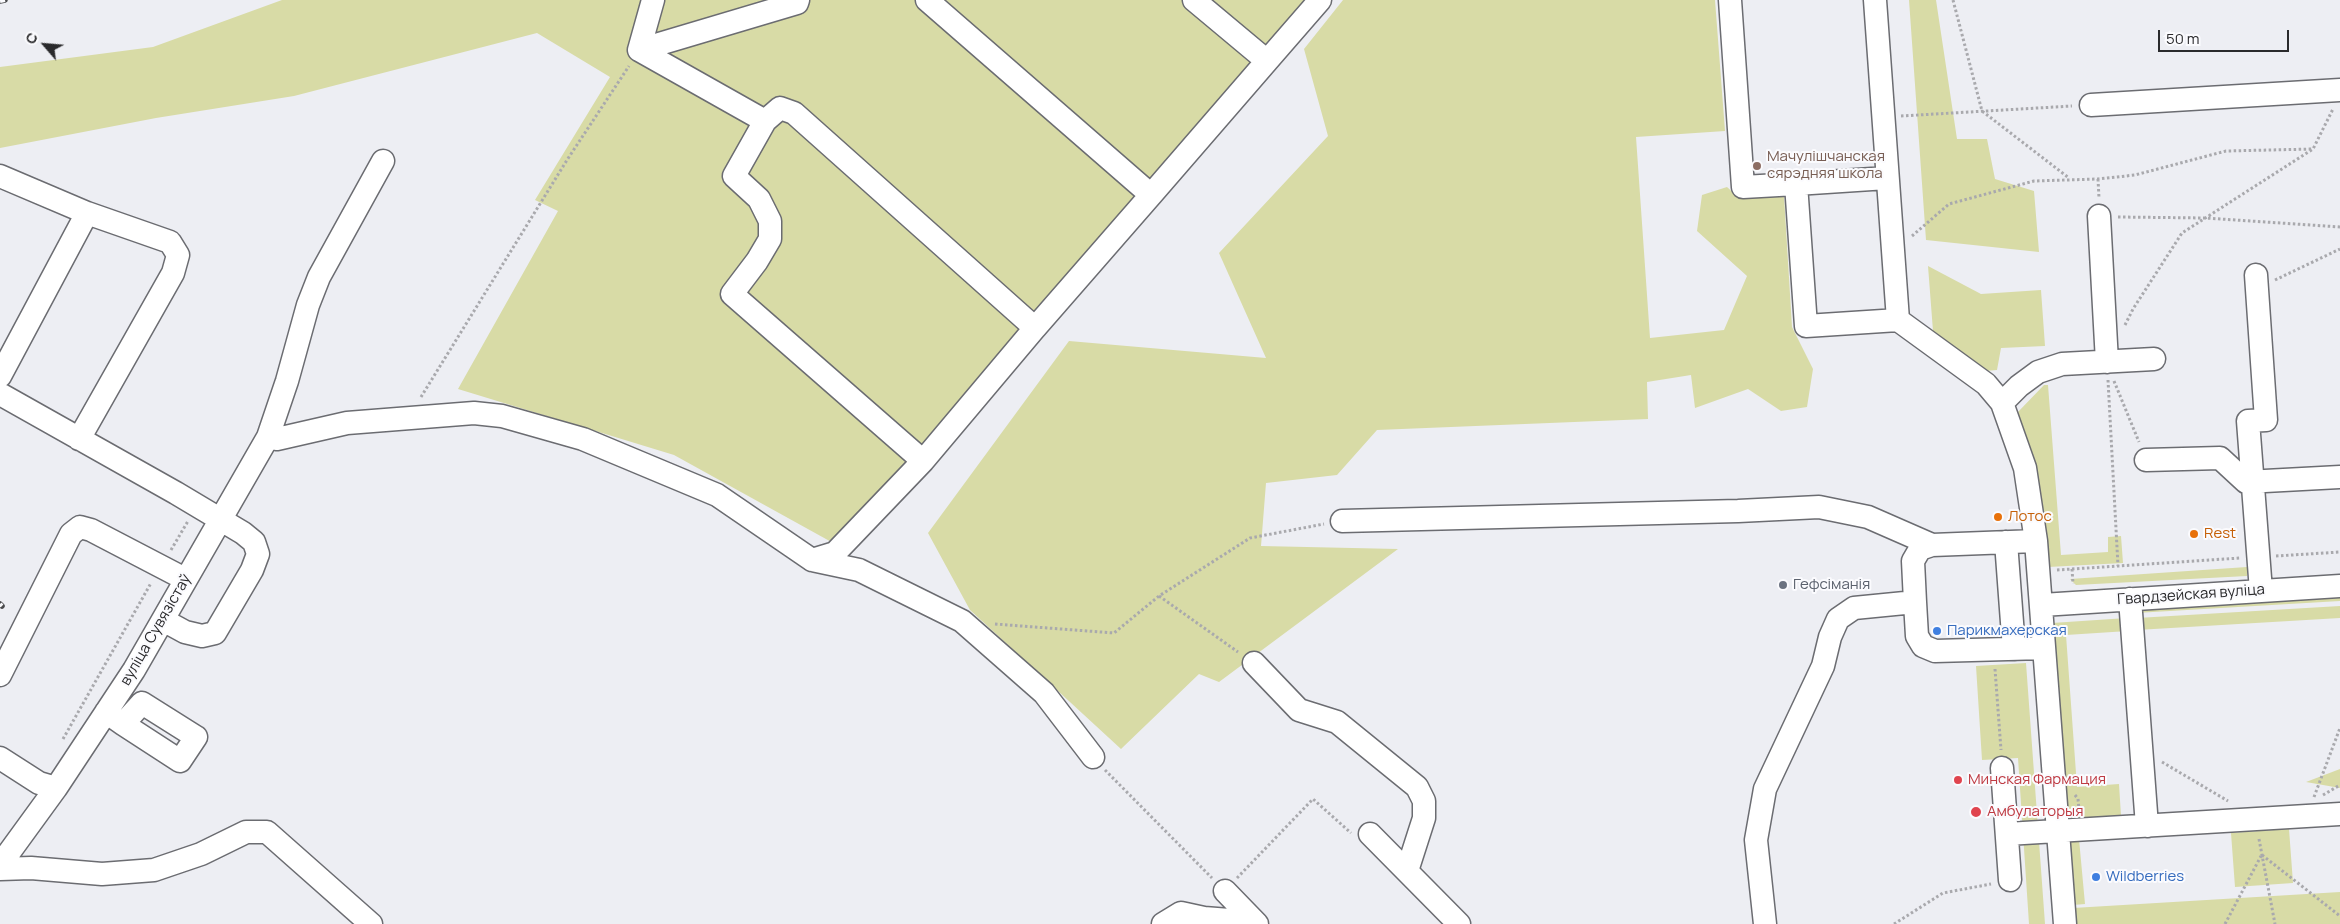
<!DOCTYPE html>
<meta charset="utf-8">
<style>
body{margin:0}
#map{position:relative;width:2340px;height:924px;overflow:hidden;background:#edeef3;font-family:Manrope,sans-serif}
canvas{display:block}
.north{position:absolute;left:20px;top:20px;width:50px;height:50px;-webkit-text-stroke:4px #fbfbfe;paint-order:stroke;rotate:297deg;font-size:14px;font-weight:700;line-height:20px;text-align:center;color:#2a2a2c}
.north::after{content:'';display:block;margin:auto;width:18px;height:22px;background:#2a2a2c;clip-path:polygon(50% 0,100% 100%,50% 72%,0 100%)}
.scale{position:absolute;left:2158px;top:30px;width:131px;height:22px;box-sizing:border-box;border:2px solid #2a2a2c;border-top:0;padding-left:6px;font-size:15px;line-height:18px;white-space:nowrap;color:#2a2a2c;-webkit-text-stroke:4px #fbfbfe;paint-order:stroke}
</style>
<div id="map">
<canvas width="2340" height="924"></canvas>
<div class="north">С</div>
<div class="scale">50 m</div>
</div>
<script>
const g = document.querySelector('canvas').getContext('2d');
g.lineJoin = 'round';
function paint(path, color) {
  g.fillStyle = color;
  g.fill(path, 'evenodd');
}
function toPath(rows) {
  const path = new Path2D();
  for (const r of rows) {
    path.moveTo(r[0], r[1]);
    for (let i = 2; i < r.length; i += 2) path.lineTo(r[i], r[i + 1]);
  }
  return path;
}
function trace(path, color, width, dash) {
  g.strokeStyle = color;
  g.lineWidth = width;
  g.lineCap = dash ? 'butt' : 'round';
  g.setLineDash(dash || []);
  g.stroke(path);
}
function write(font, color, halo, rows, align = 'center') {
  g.font = font + ' Manrope,sans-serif';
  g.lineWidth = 4;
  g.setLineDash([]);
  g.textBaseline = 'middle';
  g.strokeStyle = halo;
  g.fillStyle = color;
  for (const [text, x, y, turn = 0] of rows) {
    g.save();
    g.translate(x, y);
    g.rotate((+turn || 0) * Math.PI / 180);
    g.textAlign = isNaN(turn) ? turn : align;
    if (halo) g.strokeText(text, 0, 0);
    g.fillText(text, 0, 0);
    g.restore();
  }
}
const green = toPath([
 [282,0,1308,0,835,544,674,455,458,389,558,211,535,200,610,77,537,33,294,96,156,118,0,148,0,67,153,47],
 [1343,0,1715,0,1725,131,1636,137,1650,338,1724,330,1747,276,1697,231,1702,195,1727,187,1738,197,1784,196,1792,327,1813,369,1807,407,1781,411,1748,389,1695,408,1691,375,1647,382,1648,419,1377,430,1337,475,1266,483,1261,546,1398,549,1219,682,1199,674,1121,749,970,610,928,533,1069,341,1266,358,1219,253,1328,136,1304,49],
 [1909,0,1936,0,1957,139,1987,139,1995,179,2034,191,2039,252,1926,240],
 [1928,266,1981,294,2041,290,2045,346,2001,348,1997,370,1985,371,1933,331],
 [2044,385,2048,385,2061,555,2108,552,2108,537,2121,536,2123,563,2048,567,2017,413],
 [2247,567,2247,576,2076,585,2070,579],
 [2340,592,2340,601,2136,613,2143,604],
 [2340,606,2340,618,2137,630,2137,618],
 [2127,618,2128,631,2066,635,2077,787,2119,784,2121,816,2066,820,2052,623],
 [2026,663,2045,924,2029,924,2018,758,1982,760,1976,666],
 [2340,769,2340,788,2306,782],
 [2289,829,2293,883,2235,887,2231,833],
 [2079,839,2085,904,2073,905,2067,840],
 [2340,892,2340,924,2074,924,2073,908]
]);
const path = toPath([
 [1953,0,1982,111,2069,178],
 [1901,116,2072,106],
 [2098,179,2099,198],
 [2118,217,2206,218,2340,227],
 [1912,236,1949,204,2034,181,2098,179,2135,175,2226,151,2313,149],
 [2275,280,2340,249],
 [2125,325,2133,309,2182,233,2313,149,2333,109],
 [2108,380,2118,566],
 [2114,381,2139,442],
 [421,397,567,160,629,66],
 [171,550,188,521],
 [2276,556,2340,552],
 [2072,569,2073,584],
 [2057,570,2240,558],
 [1159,596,1238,652],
 [995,624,1114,633,1159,596,1250,538,1324,524],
 [1995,669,2001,750],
 [63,739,151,583],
 [2162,762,2228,801],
 [1105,770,1212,878],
 [2075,795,2078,799,2079,810],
 [2323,795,2340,785],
 [2314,797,2340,728],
 [2259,839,2275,924],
 [2262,855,2340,916],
 [1237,878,1313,799,1351,833],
 [1894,924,1943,893,1991,884],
 [2225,924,2261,856]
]);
const minor = toPath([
 [653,0,639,50,765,121],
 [927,0,1151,195,1035,328],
 [1730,0,1743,187,1796,184,1806,326,1898,320,1986,384,2002,403,2025,468,2036,541,2065,924],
 [1875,0,1898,320],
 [639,50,797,3,798,0],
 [1267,61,1320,0],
 [2091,105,2340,90],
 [0,176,87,213],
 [1796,184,1887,178],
 [1151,195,1267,61,1194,0],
 [2099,216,2107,362],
 [2256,275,2266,420,2248,421,2261,591],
 [0,376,87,213,170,242,178,255,173,273,79,439],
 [0,394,176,493,243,533,254,542,258,554,252,570,215,633,202,636,185,632,163,620],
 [2002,403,2019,386,2038,372,2062,364,2154,359],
 [268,437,277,439,347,423,474,413,502,416,583,439,717,495,812,560,859,570,962,621,1044,693,1093,757],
 [2146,460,2220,458,2246,482,2340,477],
 [1342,521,1738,511,1819,507,1868,517,1932,545],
 [2036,541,1932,545,1920,549,1913,561,1915,602,1917,636,1923,646,1935,651,2044,648],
 [2006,542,2014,649],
 [812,560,835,553,923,461,732,294,757,261,770,239,770,221,759,199,734,176,765,121,780,108,794,113,1035,328,923,461],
 [2130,599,2147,826],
 [2042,605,2340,586],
 [1254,663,1299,710,1337,722,1417,787,1424,801,1424,818,1407,871],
 [0,675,71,534,80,527,91,530,185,579],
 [106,712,123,724,180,761,196,737,142,703,123,724],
 [0,758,39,783,56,788],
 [2002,768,2010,880],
 [1370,834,1459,924],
 [2007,834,2340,814],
 [0,865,56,788,134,670,268,437,287,381,308,305,319,277,383,161],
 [0,869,31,868,102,874,154,870,201,854,246,832,267,832,371,924],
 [1225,891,1257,924],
 [1163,924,1181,913,1204,918,1255,922],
 [1765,924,1756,840,1765,789,1823,666,1830,637,1838,619,1854,608,1915,602]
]);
const rail = toPath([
 [0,1,5,0],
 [0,604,2,606]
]);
const markers = [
 [1757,166,5,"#8d6e63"],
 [1998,517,5,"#e8710a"],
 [2194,534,5,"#e8710a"],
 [1783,585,5,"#6b7280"],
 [1937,631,5,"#3f7fe0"],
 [1958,780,5,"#e0444e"],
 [1976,812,6,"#e0444e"],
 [2096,877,5,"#3f7fe0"]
];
const educationNames = [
 ["Мачулішчанская",1767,157],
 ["сярэдняя школа",1767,174]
];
const foodNames = [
 ["Лотос",2008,517],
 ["Rest",2204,534]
];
const worshipNames = [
 ["Гефсіманія",1793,585]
];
const streetNames = [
 ["Гвардзейская вуліца",2191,595,-4],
 ["вуліца Сувязістаў",156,630,-60]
];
const shopNames = [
 ["Парикмахерская",1947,631],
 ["Wildberries",2106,877]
];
const healthNames = [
 ["Минская Фармация",1968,780],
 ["Амбулаторыя",1987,812]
];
paint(green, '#d8dba6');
trace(minor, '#6b6c71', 25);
trace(path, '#a9a9ad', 3, [2.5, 2.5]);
trace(minor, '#fff', 22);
trace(rail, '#4a4a4c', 5.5);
trace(rail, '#fbfbfe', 4, [11]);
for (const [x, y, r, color] of markers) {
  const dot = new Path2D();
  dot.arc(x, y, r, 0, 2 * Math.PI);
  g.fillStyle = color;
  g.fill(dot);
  trace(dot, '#fbfbfe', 2);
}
write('15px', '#785e54', '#fbfbfe', educationNames, 'left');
write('15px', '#c56008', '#fbfbfe', foodNames, 'left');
write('15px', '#5b616d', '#fbfbfe', worshipNames, 'left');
write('15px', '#2a2a2c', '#fbfbfe', streetNames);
write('15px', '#366cbe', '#fbfbfe', shopNames, 'left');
write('15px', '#be3a42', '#fbfbfe', healthNames, 'left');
</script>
